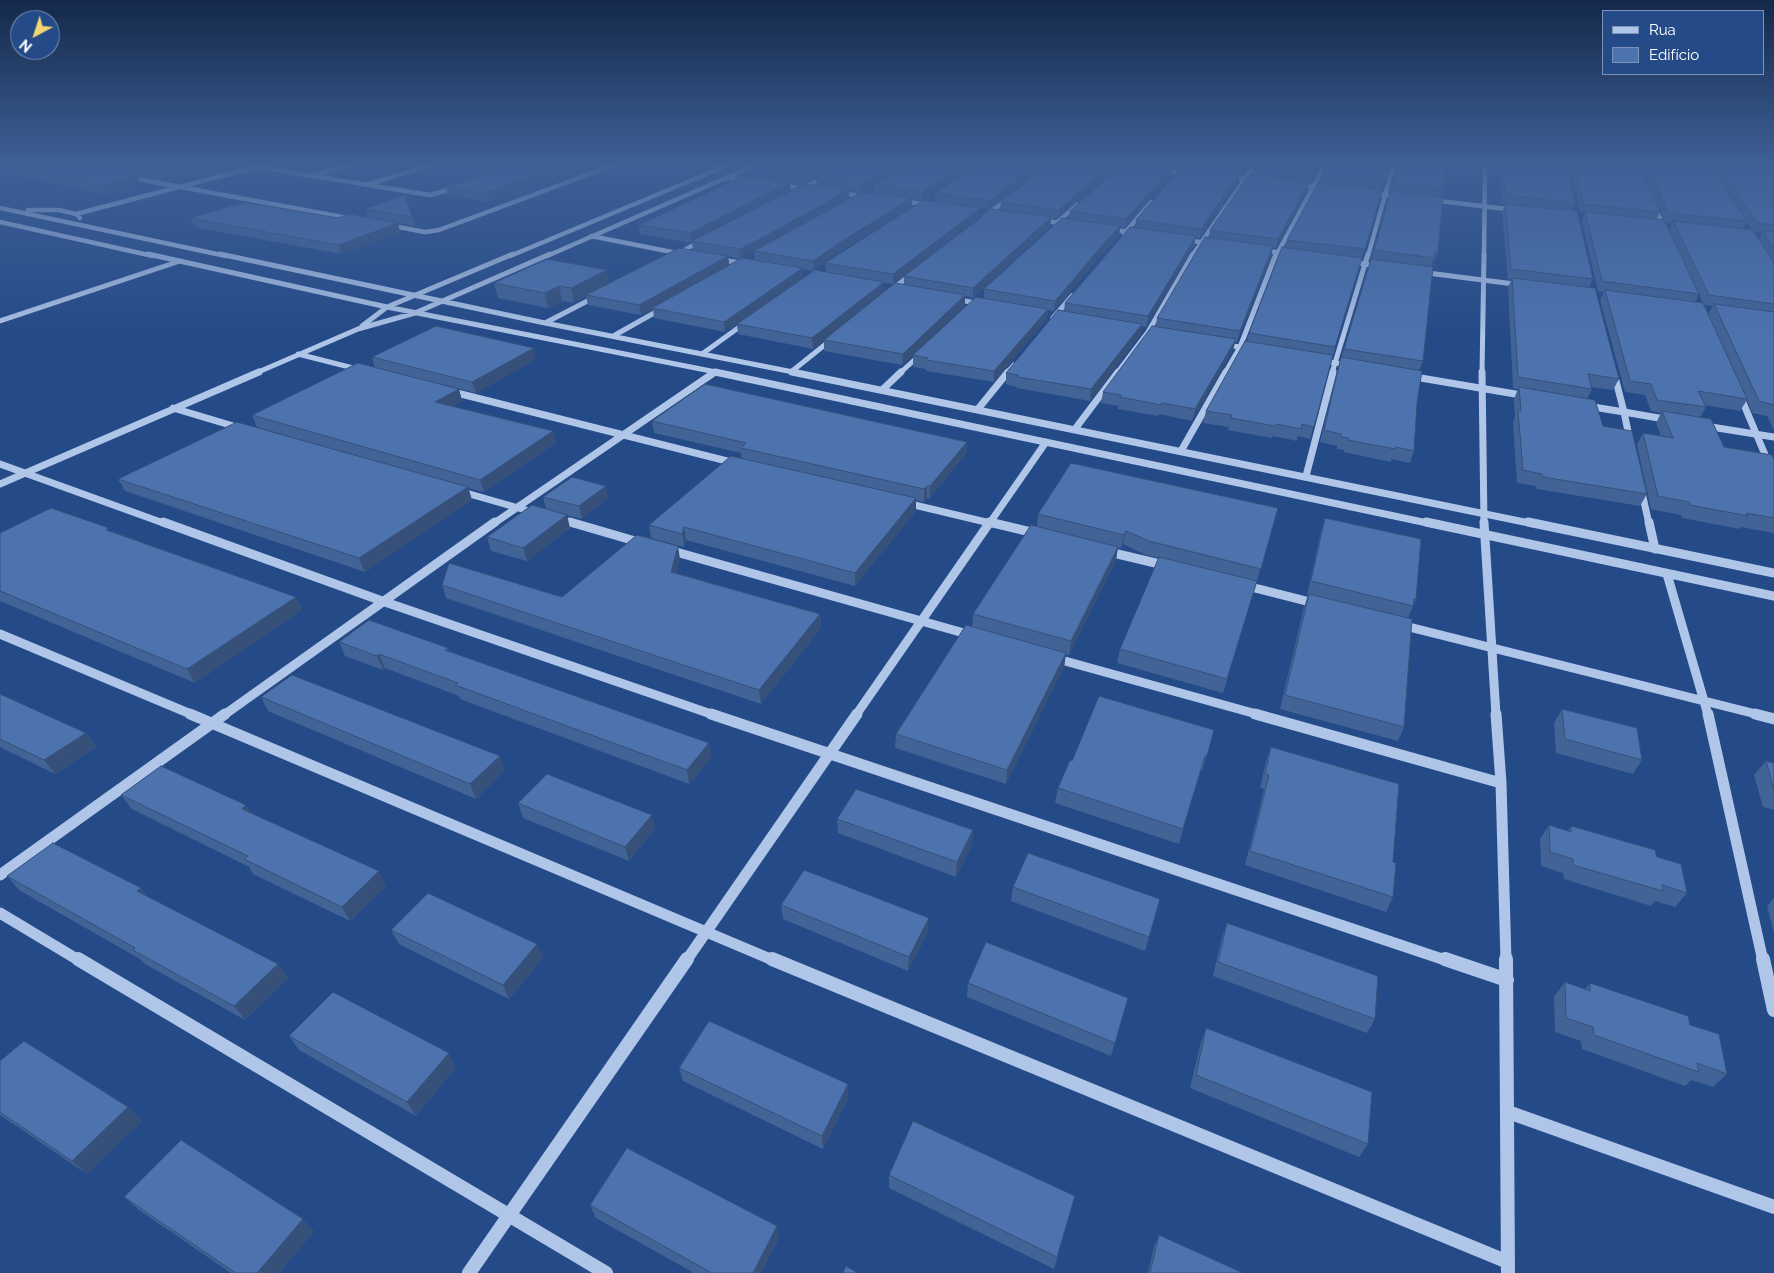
<!DOCTYPE html>
<meta charset="utf-8">
<style>
body{margin:0}
#map{position:relative;width:1774px;height:1273px;overflow:hidden;background:#244a87;font-family:Raleway,sans-serif}
canvas{display:block}
.legend{position:absolute;left:1602px;top:10px;width:162px;height:65px;box-sizing:border-box;background:#244a87;border:1px solid #7c92b7;margin:0;padding:6px 9px;list-style:none;font-size:15px;color:#fff}
.legend li{display:flex;align-items:center;gap:10px;height:25px}
.legend b{width:25px;border:1px solid #7c92b7}
.north{position:absolute;left:10px;top:10px;width:50px;height:50px;box-sizing:border-box;background:#244a87;border:1px solid #7c92b7;border-radius:50%;rotate:220deg;font-size:14px;font-weight:700;line-height:20px;text-align:center;color:#fff}
.north::after{content:'';display:block;margin:auto;width:18px;height:22px;background:#f3d573;clip-path:polygon(50% 0,100% 100%,50% 72%,0 100%)}
</style>
<div id="map">
<canvas width="1774" height="1273"></canvas>
<ul class="legend">
<li><b style="height:6px;background:#b0c6e9"></b>Rua</li>
<li><b style="height:14px;background:#4d73af"></b>Edifício</li>
</ul>
<div class="north">N</div>
</div>
<script>
const g = document.querySelector('canvas').getContext('2d');
g.lineJoin = 'round';
function toPath(rows) {
  const path = new Path2D();
  for (const r of rows) {
    path.moveTo(r[0], r[1]);
    for (let i = 2; i < r.length; i += 2) path.lineTo(r[i], r[i + 1]);
  }
  return path;
}
function trace(path, color, width, dash) {
  g.strokeStyle = color;
  g.lineWidth = width;
  g.lineCap = dash ? 'butt' : 'round';
  g.setLineDash(dash || []);
  g.stroke(path);
}
function paint(path, color) {
  g.fillStyle = color;
  g.fill(path, 'evenodd');
}
const minorFar5 = toPath([
 [233,163,430,195,459,187],
 [692,163,722,167],
 [1098,163,1130,167],
 [1161,170,1190,173],
 [314,175,357,163],
 [127,177,353,219],
 [1228,177,1257,181],
 [727,178,749,181],
 [369,184,438,163],
 [779,185,808,189],
 [1297,185,1327,189],
 [801,189,827,176],
 [838,193,868,197],
 [1369,193,1401,197],
 [1431,200,1515,210],
 [900,201,929,205],
 [1653,204,1666,231],
 [0,208,226,256],
 [28,210,59,210,76,214,80,218],
 [76,214,252,168],
 [984,217,1010,197],
 [1039,220,1068,224],
 [0,222,153,256],
 [1055,224,1077,205],
 [388,225,425,232,439,230,619,163],
 [1108,229,1138,233],
 [1124,234,1151,202],
 [591,236,682,254],
 [1185,240,1214,244],
 [1262,250,1291,254],
 [677,254,703,240],
 [510,256,733,163],
 [547,256,760,163],
 [1192,256,1256,163],
 [1276,256,1326,163],
 [1368,256,1394,163],
 [1484,256,1485,163]
]);
const minorFar4 = toPath([
 [148,254,387,307,721,373],
 [220,254,545,323,798,373],
 [717,259,746,264],
 [1349,262,1380,266],
 [1420,272,1522,285],
 [890,291,913,273],
 [953,299,982,304],
 [1053,318,1072,296],
 [0,321,180,261],
 [545,323,597,296],
 [362,326,387,307,513,254],
 [615,335,663,308],
 [1222,344,1251,349],
 [298,354,361,370],
 [702,354,745,323],
 [1321,361,1350,365],
 [791,372,832,339],
 [256,373,358,329,415,313,550,254],
 [713,373,715,372],
 [900,373,922,353],
 [1007,373,1014,365],
 [1117,373,1148,332,1193,254],
 [1225,373,1240,347,1276,254],
 [1332,373,1368,254],
 [1482,373,1484,254]
]);
const minorFar3 = toPath([
 [715,372,1432,524],
 [792,372,1534,524],
 [1482,372,1484,524],
 [1409,376,1527,396],
 [882,390,901,372],
 [449,391,735,463],
 [1739,393,1774,476],
 [1587,406,1624,412,1614,373],
 [173,408,240,428],
 [978,409,1008,372],
 [1705,426,1774,437],
 [1075,429,1118,372],
 [1630,441,1624,412,1670,420],
 [1181,451,1226,372],
 [0,464,166,524],
 [1306,476,1333,372],
 [0,484,259,372],
 [1641,488,1649,524],
 [459,491,536,513],
 [906,503,994,524],
 [558,519,574,524],
 [493,524,715,372],
 [989,524,1046,442]
]);
const minorFar2 = toPath([
 [163,522,385,602,714,715],
 [570,522,642,543],
 [989,522,1039,534],
 [1426,522,1774,596],
 [1484,522,1496,715],
 [1528,522,1774,573],
 [1649,522,1655,549],
 [669,550,971,635],
 [1105,551,1168,566],
 [1667,574,1708,715],
 [1243,585,1318,604],
 [1401,625,1760,715],
 [0,634,193,715],
 [1054,658,1260,715],
 [224,715,495,522],
 [856,715,990,522]
]);
const minorFar1 = toPath([
 [190,714,775,961],
 [711,714,1448,961],
 [1255,714,1501,783],
 [1496,714,1501,783,1506,961],
 [1708,714,1763,961],
 [1755,714,1774,719],
 [0,875,225,714],
 [0,913,80,961],
 [686,961,857,714]
]);
const minor = toPath([
 [78,959,606,1273],
 [772,959,1508,1262],
 [1445,959,1507,980],
 [1506,959,1508,1273],
 [1763,959,1774,1010],
 [1508,1112,1774,1207],
 [469,1273,687,959]
]);
const wall = toPath([
 [0,163,141,184,106,194,0,173],
 [68,163,224,163,160,180],
 [433,163,593,163,488,202,448,195,446,187,481,175,435,168],
 [845,163,803,184,790,182,790,191,754,210,817,186,816,178,845,163,913,163,861,192,849,190,849,199,817,217,874,193,874,185,914,163,982,163,922,200,912,199,912,207,842,250,813,271,803,269,803,278,826,272,825,263,935,202,935,193,984,163,1048,163,989,209,980,208,980,216,893,284,884,283,884,292,813,349,738,334,737,324,725,332,654,318,653,309,641,315,588,305,586,296,574,303,562,301,548,308,498,298,494,283,609,283,693,250,692,242,691,243,640,234,639,225,757,178,757,170],
 [754,252,755,260,742,258],
 [728,256,741,259,729,265],
 [1052,163,1113,163,1112,169,1058,219,1051,218,1050,226,973,298,965,296,965,305,902,365,824,351,824,340,904,285,904,276,1000,210,1001,202],
 [1134,163,1182,163,1177,168],
 [1187,163,1251,163,1243,175,1239,175,1238,183,1200,238,1196,237,1194,245,1146,327,1142,326,1140,335,1090,401,1017,388,1017,387,1006,384,1006,373,1064,311,1065,303,1135,228,1136,220,1186,169],
 [1257,163,1321,163,1311,183,1309,182,1307,190,1276,248,1273,248,1271,256,1237,342,1235,342,1233,350,1192,421,1159,414,1158,416,1118,409,1118,406,1101,403,1103,392,1156,326,1157,318,1209,238,1210,230,1252,176,1254,168],
 [1390,163,1332,358,1310,439,1298,436,1297,441,1273,436,1272,438,1228,430,1229,427,1203,423,1206,411,1247,341,1249,333,1285,248,1287,240,1320,183,1322,175],
 [1398,163,1446,163,1444,189,1442,196,1438,252,1434,261,1433,261,1431,267,1423,361,1419,371,1414,451,1410,463,1391,459,1391,462,1344,452,1344,450,1337,449,1337,446,1320,442,1338,368,1371,259,1390,191,1398,164],
 [1499,163,1566,163,1575,203,1572,210,1593,279,1589,288,1619,379,1613,390,1591,387,1592,389,1587,399,1603,426,1647,494,1640,506,1537,489,1536,486,1517,483,1513,423,1515,416,1514,399,1518,389,1513,388,1508,287,1512,279,1508,279,1502,213,1505,204,1502,204],
 [1569,163,1637,163,1660,212,1656,220,1669,230,1673,223,1665,222,1638,163,1774,163,1774,430,1767,416,1752,413,1747,400,1740,411,1705,405,1706,407,1700,417,1724,447,1774,459,1774,533,1741,527,1740,529,1682,518,1681,515,1651,509,1637,445,1643,433,1661,436,1656,423,1661,413,1651,411,1645,395,1625,392,1600,300,1604,292,1598,291,1582,221,1585,213,1580,212],
 [1747,222,1752,230,1743,229],
 [1754,232,1762,233,1759,239],
 [1699,294,1703,303,1695,302],
 [1704,305,1713,306,1708,314],
 [1172,167,1170,175,1125,228,1120,227,1119,235,1104,251,1054,311,1048,310,1047,319,994,382,926,371,926,369,913,367,913,355,984,298,984,289,1069,219,1070,211],
 [365,209,412,217,415,226,398,223,400,232,341,254,194,227,191,218,338,218,368,217],
 [372,357,536,359,476,393,420,379,459,389,462,401,452,406,553,431,556,443,484,492,468,488,472,500,365,572,125,491,118,479,375,461,257,427,252,415,375,368],
 [652,421,967,442,966,454,929,499,927,498,924,502,916,500,916,511,855,586,686,540,684,547,651,538,649,525,742,458,741,453,654,433],
 [543,497,608,498,582,519,562,514,570,528,527,561,491,551,487,537,546,509],
 [1278,508,1253,594,1223,693,1117,663,1120,649,1159,558,1146,555,1123,544,1121,548,1118,547,1116,560,1069,655,1066,654,1064,667,1006,784,895,748,896,734,972,627,973,614,1037,527,1038,514],
 [1325,518,1416,599,1408,618,1404,727,1398,741,1280,709,1304,607,1308,595,1307,595,1321,531],
 [111,531,296,597,302,610,195,683,0,601,0,533],
 [680,559,676,573,820,614,821,628,761,704,446,598,442,585,562,597],
 [339,642,448,648,449,652,712,757,689,784,460,699,459,696,385,668,383,670,345,656],
 [0,694,86,733,96,747,55,774,0,747],
 [261,697,505,770,476,799,268,711],
 [1562,709,1642,760,1633,774,1556,753,1554,723],
 [1214,730,1202,771,1200,770,1179,844,1055,803,1058,788,1072,761],
 [1271,747,1393,862,1393,897,1386,912,1245,865,1264,789,1260,788,1266,761],
 [1766,761,1774,763,1774,810,1763,807,1754,775],
 [121,795,246,805,251,813,386,886,350,921,253,874,249,867,132,809],
 [518,803,652,815,655,829,629,861,523,818],
 [837,819,973,830,972,845,956,877,838,833],
 [1549,825,1568,831,1571,826,1657,857,1687,893,1675,907,1655,901,1651,906,1564,879,1563,873,1541,866,1540,839],
 [7,876,141,888,147,896,278,964,288,978,245,1020,145,964,140,959,19,890],
 [1013,887,1160,899,1145,951,1011,901],
 [1774,898,1774,933,1767,906],
 [781,905,928,932,908,971,783,919],
 [1227,923,1375,1019,1367,1033,1213,976,1222,937],
 [391,930,537,944,543,958,509,999,399,944],
 [1565,982,1585,989,1590,983,1690,1025,1727,1074,1713,1087,1691,1080,1685,1086,1582,1049,1581,1041,1555,1032,1554,997],
 [968,983,1128,998,1111,1056,967,997],
 [1206,1028,1368,1144,1359,1157,1190,1088,1201,1042],
 [289,1036,456,1067,416,1116,299,1050],
 [0,1061,128,1107,142,1121,87,1174,0,1115],
 [679,1068,848,1084,848,1098,823,1149,683,1081],
 [889,1175,1075,1196,1054,1269,889,1188],
 [124,1197,314,1231,279,1273,231,1273,139,1210],
 [590,1205,777,1226,779,1238,761,1273,694,1273,596,1218],
 [1159,1235,1243,1273,1148,1273,1154,1247]
]);
const shadedWall = toPath([
 [190,163,224,163,160,180,156,172],
 [492,163,518,163,481,175,480,167],
 [570,163,593,163,488,202,486,193],
 [829,163,845,163,803,184,802,176],
 [899,163,913,163,861,192,861,184],
 [970,163,982,163,922,200,922,192],
 [1039,163,1048,163,989,209,989,201],
 [1111,163,1113,163,1112,169,1058,219,1059,210],
 [1177,163,1182,163,1177,168],
 [1247,163,1251,163,1243,175,1245,167],
 [1319,163,1321,163,1311,183,1313,174],
 [1172,167,1170,175,1125,228,1126,219],
 [1239,174,1238,183,1200,238,1201,229],
 [137,176,141,184,106,194,102,185],
 [790,182,790,191,691,243,690,233],
 [1309,182,1307,190,1276,248,1278,239],
 [849,190,849,199,759,250,741,259,740,249],
 [912,198,912,207,842,250,813,271,813,261,842,241],
 [980,208,980,216,893,284,893,274],
 [1051,217,1050,226,973,298,973,288],
 [398,223,400,232,341,254,338,245],
 [1120,226,1119,235,1104,251,1054,311,1055,301,1105,242],
 [1196,236,1194,245,1146,327,1148,316],
 [1273,246,1271,256,1237,342,1240,331],
 [728,256,729,265,652,308,653,309,641,315,639,305],
 [803,268,803,278,725,332,724,322],
 [607,270,609,284,586,295,586,296,574,303,571,288],
 [884,282,884,292,813,349,812,338],
 [559,286,562,301,548,308,545,293],
 [965,295,965,305,902,365,903,354],
 [1048,309,1047,319,994,382,994,371],
 [1142,324,1140,335,1090,401,1091,389],
 [1236,339,1233,350,1192,421,1195,409],
 [534,348,536,359,476,393,472,382],
 [459,389,462,401,439,414,435,402],
 [553,431,556,443,484,492,480,480],
 [967,442,966,454,929,499,930,486],
 [606,486,608,498,582,519,579,506],
 [927,486,927,498,924,502,924,489],
 [468,487,472,500,365,572,359,558],
 [916,498,916,511,855,586,855,573],
 [567,515,570,528,527,561,523,548],
 [684,527,686,540,684,547,682,534],
 [1126,531,1123,544,1121,548,1124,535],
 [678,546,680,559,673,585,671,572],
 [1118,547,1116,560,1069,655,1071,641],
 [296,597,302,610,195,683,187,669],
 [820,614,821,628,761,704,759,690],
 [1066,653,1064,667,1006,784,1007,770],
 [379,654,385,668,383,670,377,656],
 [86,733,96,747,55,774,44,760],
 [709,743,712,757,689,784,687,770],
 [500,756,505,770,476,799,470,784],
 [246,805,255,820,242,809],
 [652,815,655,829,629,861,625,847],
 [973,830,972,845,956,877,957,862],
 [379,871,386,886,350,921,342,907],
 [141,888,152,902,137,891],
 [929,918,928,932,908,971,909,957],
 [537,944,543,958,509,999,503,985],
 [278,964,288,978,245,1020,234,1006],
 [449,1053,456,1067,416,1116,407,1102],
 [848,1084,848,1098,823,1149,822,1136],
 [128,1107,142,1121,87,1174,72,1161],
 [303,1219,314,1231,279,1273,257,1273],
 [777,1226,779,1238,761,1273,753,1273]
]);
const building = toPath([
 [0,163,63,163,137,176,102,185,0,166,0,163],
 [108,163,190,163,156,172,108,163],
 [450,163,492,163,480,167,450,163],
 [518,163,570,163,486,193,446,187,518,163],
 [772,163,829,163,802,176,757,170,772,163],
 [845,163,899,163,861,184,816,178,845,163],
 [914,163,970,163,922,192,874,185,914,163],
 [984,163,1039,163,989,201,935,193,984,163],
 [1052,163,1111,163,1059,210,1001,202,1052,163],
 [1123,163,1133,163,1172,167,1126,219,1070,211,1123,163],
 [1207,163,1247,163,1245,167,1207,163],
 [1257,163,1319,163,1313,174,1254,168,1257,163],
 [1328,163,1390,163,1385,182,1322,175,1328,163],
 [1398,163,1446,163,1444,189,1393,183,1398,163],
 [1503,163,1566,163,1575,203,1505,195,1503,163],
 [1574,163,1637,163,1660,212,1583,204,1574,163],
 [1646,163,1709,163,1747,221,1669,213,1646,163],
 [1718,163,1769,163,1774,168,1774,225,1757,223,1718,163],
 [1181,168,1239,174,1201,229,1136,220,1181,168],
 [1249,175,1309,182,1278,239,1210,230,1249,175],
 [743,176,790,182,690,233,639,225,743,176],
 [1318,183,1382,190,1365,249,1287,240,1318,183],
 [804,184,849,190,758,240,740,249,692,241,804,184],
 [1391,191,1443,197,1438,252,1435,251,1434,258,1374,250,1391,191],
 [862,192,912,198,842,241,813,261,754,251,862,192],
 [405,195,412,217,365,209,405,195],
 [924,200,980,208,893,274,825,263,924,200],
 [245,202,338,218,350,214,398,223,338,245,191,218,245,202],
 [1505,204,1577,211,1593,279,1511,269,1505,204],
 [992,209,1051,217,973,288,904,276,992,209],
 [1585,212,1664,220,1699,294,1602,281,1585,212],
 [1062,218,1120,226,1105,242,1055,301,984,289,1062,218],
 [1673,221,1753,230,1774,263,1774,304,1709,295,1673,221],
 [1130,227,1196,236,1148,316,1065,303,1130,227],
 [1763,231,1774,232,1774,248,1763,231],
 [1205,237,1273,246,1240,331,1157,318,1205,237],
 [1282,247,1362,258,1335,347,1249,333,1282,247],
 [679,248,728,256,639,305,586,295,679,248],
 [742,258,803,268,724,322,652,308,742,258],
 [547,259,607,270,571,288,559,286,545,293,494,283,547,259],
 [1371,259,1433,267,1423,361,1344,349,1371,259],
 [815,270,884,282,812,338,737,324,815,270],
 [1512,278,1595,288,1619,379,1588,374,1592,389,1518,377,1512,278],
 [895,283,965,295,903,354,824,340,895,283],
 [1605,290,1703,303,1747,399,1698,391,1706,407,1657,400,1651,384,1630,381,1605,290],
 [976,297,1048,309,994,371,926,360,928,358,913,355,976,297],
 [1714,304,1774,312,1774,405,1759,401,1714,304],
 [1058,310,1142,324,1091,389,1018,377,1018,375,1006,373,1058,310],
 [436,326,534,348,472,382,372,357,436,326],
 [1152,326,1236,339,1195,409,1162,403,1161,405,1120,397,1121,395,1103,392,1152,326],
 [1245,341,1333,355,1314,427,1302,424,1301,429,1276,424,1275,426,1231,418,1232,415,1206,411,1245,341],
 [1341,357,1422,371,1417,403,1414,451,1396,447,1395,449,1348,440,1348,438,1341,437,1341,434,1324,430,1341,357],
 [358,363,459,389,435,402,553,431,480,480,252,415,358,363],
 [705,384,967,442,930,486,927,486,924,489,741,448,746,443,652,421,705,384],
 [1519,387,1595,400,1603,426,1632,431,1647,494,1543,477,1542,474,1523,470,1518,411,1521,411,1519,387],
 [1662,411,1711,419,1724,447,1772,455,1774,459,1774,518,1746,513,1748,516,1690,505,1689,502,1658,496,1643,433,1673,438,1662,411],
 [237,422,468,487,359,558,118,479,237,422],
 [731,456,916,498,855,573,684,527,682,534,649,525,731,456],
 [1071,463,1278,508,1261,569,1149,541,1126,531,1124,535,1038,514,1071,463],
 [572,477,606,486,579,506,543,497,572,477],
 [532,505,567,515,523,548,487,537,532,505],
 [51,508,109,528,106,530,296,597,187,669,0,591,0,533,51,508],
 [1325,518,1421,539,1416,599,1414,599,1413,606,1311,581,1325,518],
 [1031,525,1118,547,1071,641,973,614,1031,525],
 [637,535,678,546,671,572,820,614,759,690,442,585,449,563,562,597,637,535],
 [1159,557,1257,581,1227,679,1120,649,1159,557],
 [1309,594,1412,619,1404,727,1285,695,1309,594],
 [369,620,448,648,445,650,709,743,687,770,455,685,458,683,379,654,377,656,339,642,369,620],
 [966,625,1066,653,1007,770,896,734,966,625],
 [292,675,500,756,470,784,261,697,292,675],
 [0,694,86,733,44,760,0,739,0,694],
 [1099,696,1214,730,1207,756,1205,756,1183,829,1058,788,1070,760,1072,761,1099,696],
 [1562,709,1637,728,1642,760,1565,739,1562,709],
 [1271,747,1399,784,1393,862,1396,863,1393,897,1250,851,1269,775,1265,774,1271,747],
 [1766,761,1774,763,1774,790,1766,761],
 [161,766,246,805,242,809,379,871,342,907,244,859,248,856,121,795,161,766],
 [547,774,652,815,625,847,518,803,547,774],
 [856,789,973,830,957,862,837,819,856,789],
 [1549,825,1571,832,1571,826,1655,850,1657,857,1681,864,1687,893,1662,885,1663,891,1573,865,1573,859,1550,852,1549,825],
 [53,843,141,888,137,891,278,964,234,1006,133,950,135,948,7,876,53,843],
 [1028,853,1160,899,1149,937,1013,887,1028,853],
 [804,870,929,918,909,957,781,905,804,870],
 [428,893,537,944,503,985,391,930,428,893],
 [1227,923,1378,976,1375,1019,1218,962,1227,923],
 [986,942,1128,998,1115,1043,968,983,986,942],
 [1565,982,1590,991,1590,983,1688,1016,1690,1025,1719,1034,1727,1074,1697,1063,1699,1072,1594,1035,1593,1027,1566,1018,1565,982],
 [333,992,449,1053,407,1102,289,1036,333,992],
 [709,1021,848,1084,822,1136,679,1068,709,1021],
 [1206,1028,1372,1092,1368,1144,1196,1075,1206,1028],
 [24,1041,128,1107,72,1161,0,1112,0,1061,24,1041],
 [913,1121,1075,1196,1057,1257,889,1175,913,1121],
 [181,1140,303,1219,257,1273,236,1273,124,1197,181,1140],
 [627,1148,777,1226,753,1273,712,1273,590,1205,627,1148],
 [1159,1235,1243,1273,1150,1273,1159,1235],
 [846,1266,858,1273,843,1273,846,1266]
]);
trace(minorFar5, '#b0c6e9', 4.5);
trace(minorFar4, '#b0c6e9', 5);
trace(minorFar3, '#b0c6e9', 7);
trace(minorFar2, '#b0c6e9', 9);
trace(minorFar1, '#b0c6e9', 11);
trace(minor, '#b0c6e9', 14);
paint(wall, '#426396');
paint(shadedWall, '#36507a');
paint(building, '#4d73af');
trace(building, '#36507a', 1);
const sky = g.createLinearGradient(0, 0, 0, 341);
sky.addColorStop(0, '#14294a');
sky.addColorStop(0.48, '#3f6096');
sky.addColorStop(1, '#3f609600');
g.fillStyle = sky;
g.fillRect(0, 0, 1774, 341);
</script>
